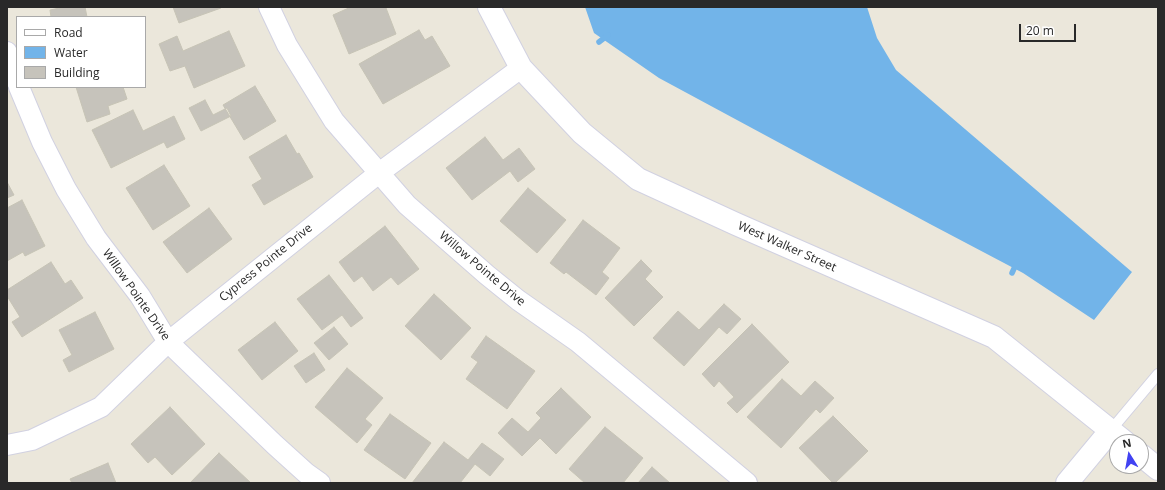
<!DOCTYPE html>
<style>
body{margin:0}
#map{position:relative;width:1165px;height:490px;overflow:hidden;background:#ebe7db;font-family:"Open Sans",sans-serif}
canvas{display:block}
.frame{position:absolute;inset:0;border:8px solid #292929;pointer-events:none}
.legend{position:absolute;left:16px;top:16px;width:130px;height:72px;box-sizing:border-box;background:#fff;border:1px solid #a9a9a9;margin:0;padding:5px 7px;list-style:none;font-size:12px;color:#292929}
.legend li{display:flex;align-items:center;gap:8px;height:20px}
.legend b{width:20px;border:1px solid #a9a9a9}
.north{position:absolute;left:1109px;top:434px;width:40px;height:40px;box-sizing:border-box;background:#fff;border:1px solid #a9a9a9;border-radius:50%;rotate:349deg;font-size:11px;font-weight:700;line-height:16px;text-align:center;color:#292929}
.north::after{content:'';display:block;margin:auto;width:14px;height:18px;background:#4142f2;clip-path:polygon(50% 0,100% 100%,50% 72%,0 100%)}
.scale{position:absolute;left:1019px;top:24px;width:57px;height:18px;box-sizing:border-box;border:2px solid #292929;border-top:0;padding-left:5px;font-size:12px;line-height:14px;white-space:nowrap;color:#292929;-webkit-text-stroke:3px #fff;paint-order:stroke}
</style>
<div id="map">
<canvas width="1165" height="490"></canvas>
<div class="frame"></div>
<ul class="legend">
<li><b style="height:5px;background:#fff"></b>Road</li>
<li><b style="height:11px;background:#72b4e9"></b>Water</li>
<li><b style="height:11px;background:#c6c3bb"></b>Building</li>
</ul>
<div class="north">N</div>
<div class="scale">20 m</div>
</div>
<script>
const g = document.querySelector('canvas').getContext('2d');
g.lineJoin = 'round';
function paint(path, color) {
  g.fillStyle = color;
  g.fill(path, 'evenodd');
}
function toPath(rows) {
  const path = new Path2D();
  for (const r of rows) {
    path.moveTo(r[0], r[1]);
    for (let i = 2; i < r.length; i += 2) path.lineTo(r[i], r[i + 1]);
  }
  return path;
}
function trace(path, color, width, dash) {
  g.strokeStyle = color;
  g.lineWidth = width;
  g.lineCap = dash ? 'butt' : 'round';
  g.setLineDash(dash || []);
  g.stroke(path);
}
function write(font, color, halo, rows, align = 'center') {
  g.font = font + ' "Open Sans",sans-serif';
  g.lineWidth = 3;
  g.setLineDash([]);
  g.textBaseline = 'middle';
  g.strokeStyle = halo;
  g.fillStyle = color;
  for (const [text, x, y, turn = 0] of rows) {
    g.save();
    g.translate(x, y);
    g.rotate((+turn || 0) * Math.PI / 180);
    g.textAlign = isNaN(turn) ? turn : align;
    if (halo) g.strokeText(text, 0, 0);
    g.fillText(text, 0, 0);
    g.restore();
  }
}
const water = toPath([
 [585,7,867,7,877,38,896,70,1132,272,1094,320,1023,273,930,224,659,78,594,33]
]);
const stream = toPath([
 [599,42,608,35],
 [1012,273,1017,262]
]);
const building = toPath([
 [64,7,85,7,87,17,51,17,50,10,64,7],
 [173,7,220,7,221,8,179,23,173,7],
 [351,7,388,7,386,8,396,34,349,54,333,15,351,7],
 [419,30,425,40,432,36,450,66,383,104,359,64,419,30],
 [229,31,245,66,194,88,185,66,170,71,159,44,177,36,183,51,229,31],
 [255,86,276,121,244,140,223,105,255,86],
 [76,87,123,87,127,99,108,106,110,114,87,122,76,87],
 [205,100,213,115,227,108,231,116,201,131,189,108,205,100],
 [133,110,143,131,174,116,185,139,167,148,164,142,111,168,92,130,133,110],
 [286,135,297,154,299,153,313,177,264,205,252,185,262,179,249,157,286,135],
 [485,137,503,160,519,148,535,169,518,182,510,171,472,200,446,168,485,137],
 [164,165,190,206,153,230,126,188,164,165],
 [7,182,14,195,7,198,7,182],
 [528,188,566,220,537,253,500,221,528,188],
 [22,200,45,246,25,256,23,252,7,261,7,208,22,200],
 [209,208,232,239,187,273,163,242,209,208],
 [583,220,620,248,602,272,609,278,596,295,566,272,564,274,550,263,583,220],
 [385,226,419,269,398,285,391,277,373,291,362,276,354,282,339,262,385,226],
 [641,260,652,271,645,279,663,297,634,326,605,298,641,260],
 [51,262,65,284,71,280,83,298,22,337,12,322,20,317,7,296,7,290,51,262],
 [329,275,363,318,351,327,342,315,322,330,297,299,329,275],
 [434,294,471,328,441,360,405,326,434,294],
 [724,304,741,319,727,334,719,327,684,366,653,338,678,311,699,330,724,304],
 [95,312,114,349,69,372,63,360,72,355,59,330,95,312],
 [275,322,298,351,262,380,238,350,275,322],
 [752,324,789,362,737,413,727,403,734,397,719,381,714,387,702,374,752,324],
 [334,327,348,344,329,360,314,343,334,327],
 [486,336,535,371,507,409,466,379,478,362,471,357,486,336],
 [314,353,325,370,306,383,294,366,314,353],
 [347,368,383,398,365,419,372,425,357,443,315,407,347,368],
 [782,379,801,396,815,381,834,398,820,413,816,409,781,448,747,417,782,379],
 [561,388,591,417,556,454,540,438,522,456,498,433,512,418,528,432,541,418,536,413,561,388],
 [170,407,205,444,172,475,155,457,148,463,131,444,170,407],
 [390,414,431,443,405,479,364,450,390,414],
 [833,416,868,451,835,483,833,483,799,448,833,416],
 [605,427,643,458,623,483,585,483,569,469,605,427],
 [444,442,468,460,482,443,504,459,490,476,475,464,460,483,412,483,444,442],
 [219,453,251,483,190,483,219,453],
 [108,463,116,483,72,483,70,479,108,463],
 [652,467,670,483,638,483,652,467]
]);
const lane = toPath([
 [1111,430,1158,374]
]);
const street = toPath([
 [269,7,287,45,334,121,407,205,487,275,518,300,578,342,747,483],
 [7,52,17,82],
 [19,87,42,142,66,189,96,238,140,296,168,342,275,445,306,473,320,483],
 [7,445,32,440,101,407,168,342,379,173,521,68]
]);
const secondary = toPath([
 [489,7,521,68,582,133,638,179,736,224,994,337,1125,442],
 [1141,455,1158,469],
 [1067,483,1111,430]
]);
const streetNames = [
 ["West Walker Street",787,247,24],
 ["Cypress Pointe Drive",266,263,-39],
 ["Willow Pointe Drive",482,269,40],
 ["Willow Pointe Drive",136,295,55]
];
paint(water, '#72b4e9');
trace(stream, '#72b4e9', 5.5);
paint(building, '#c6c3bb');
trace(building, '#c6c3b5', 1);
trace(lane, '#d1d1e1', 12);
trace(street, '#d1d1e1', 22);
trace(secondary, '#d1d1e1', 24);
trace(lane, '#fff', 10);
trace(street, '#fff', 20);
trace(secondary, '#fff', 22);
write('12px', '#292929', '#fff', streetNames);
</script>
